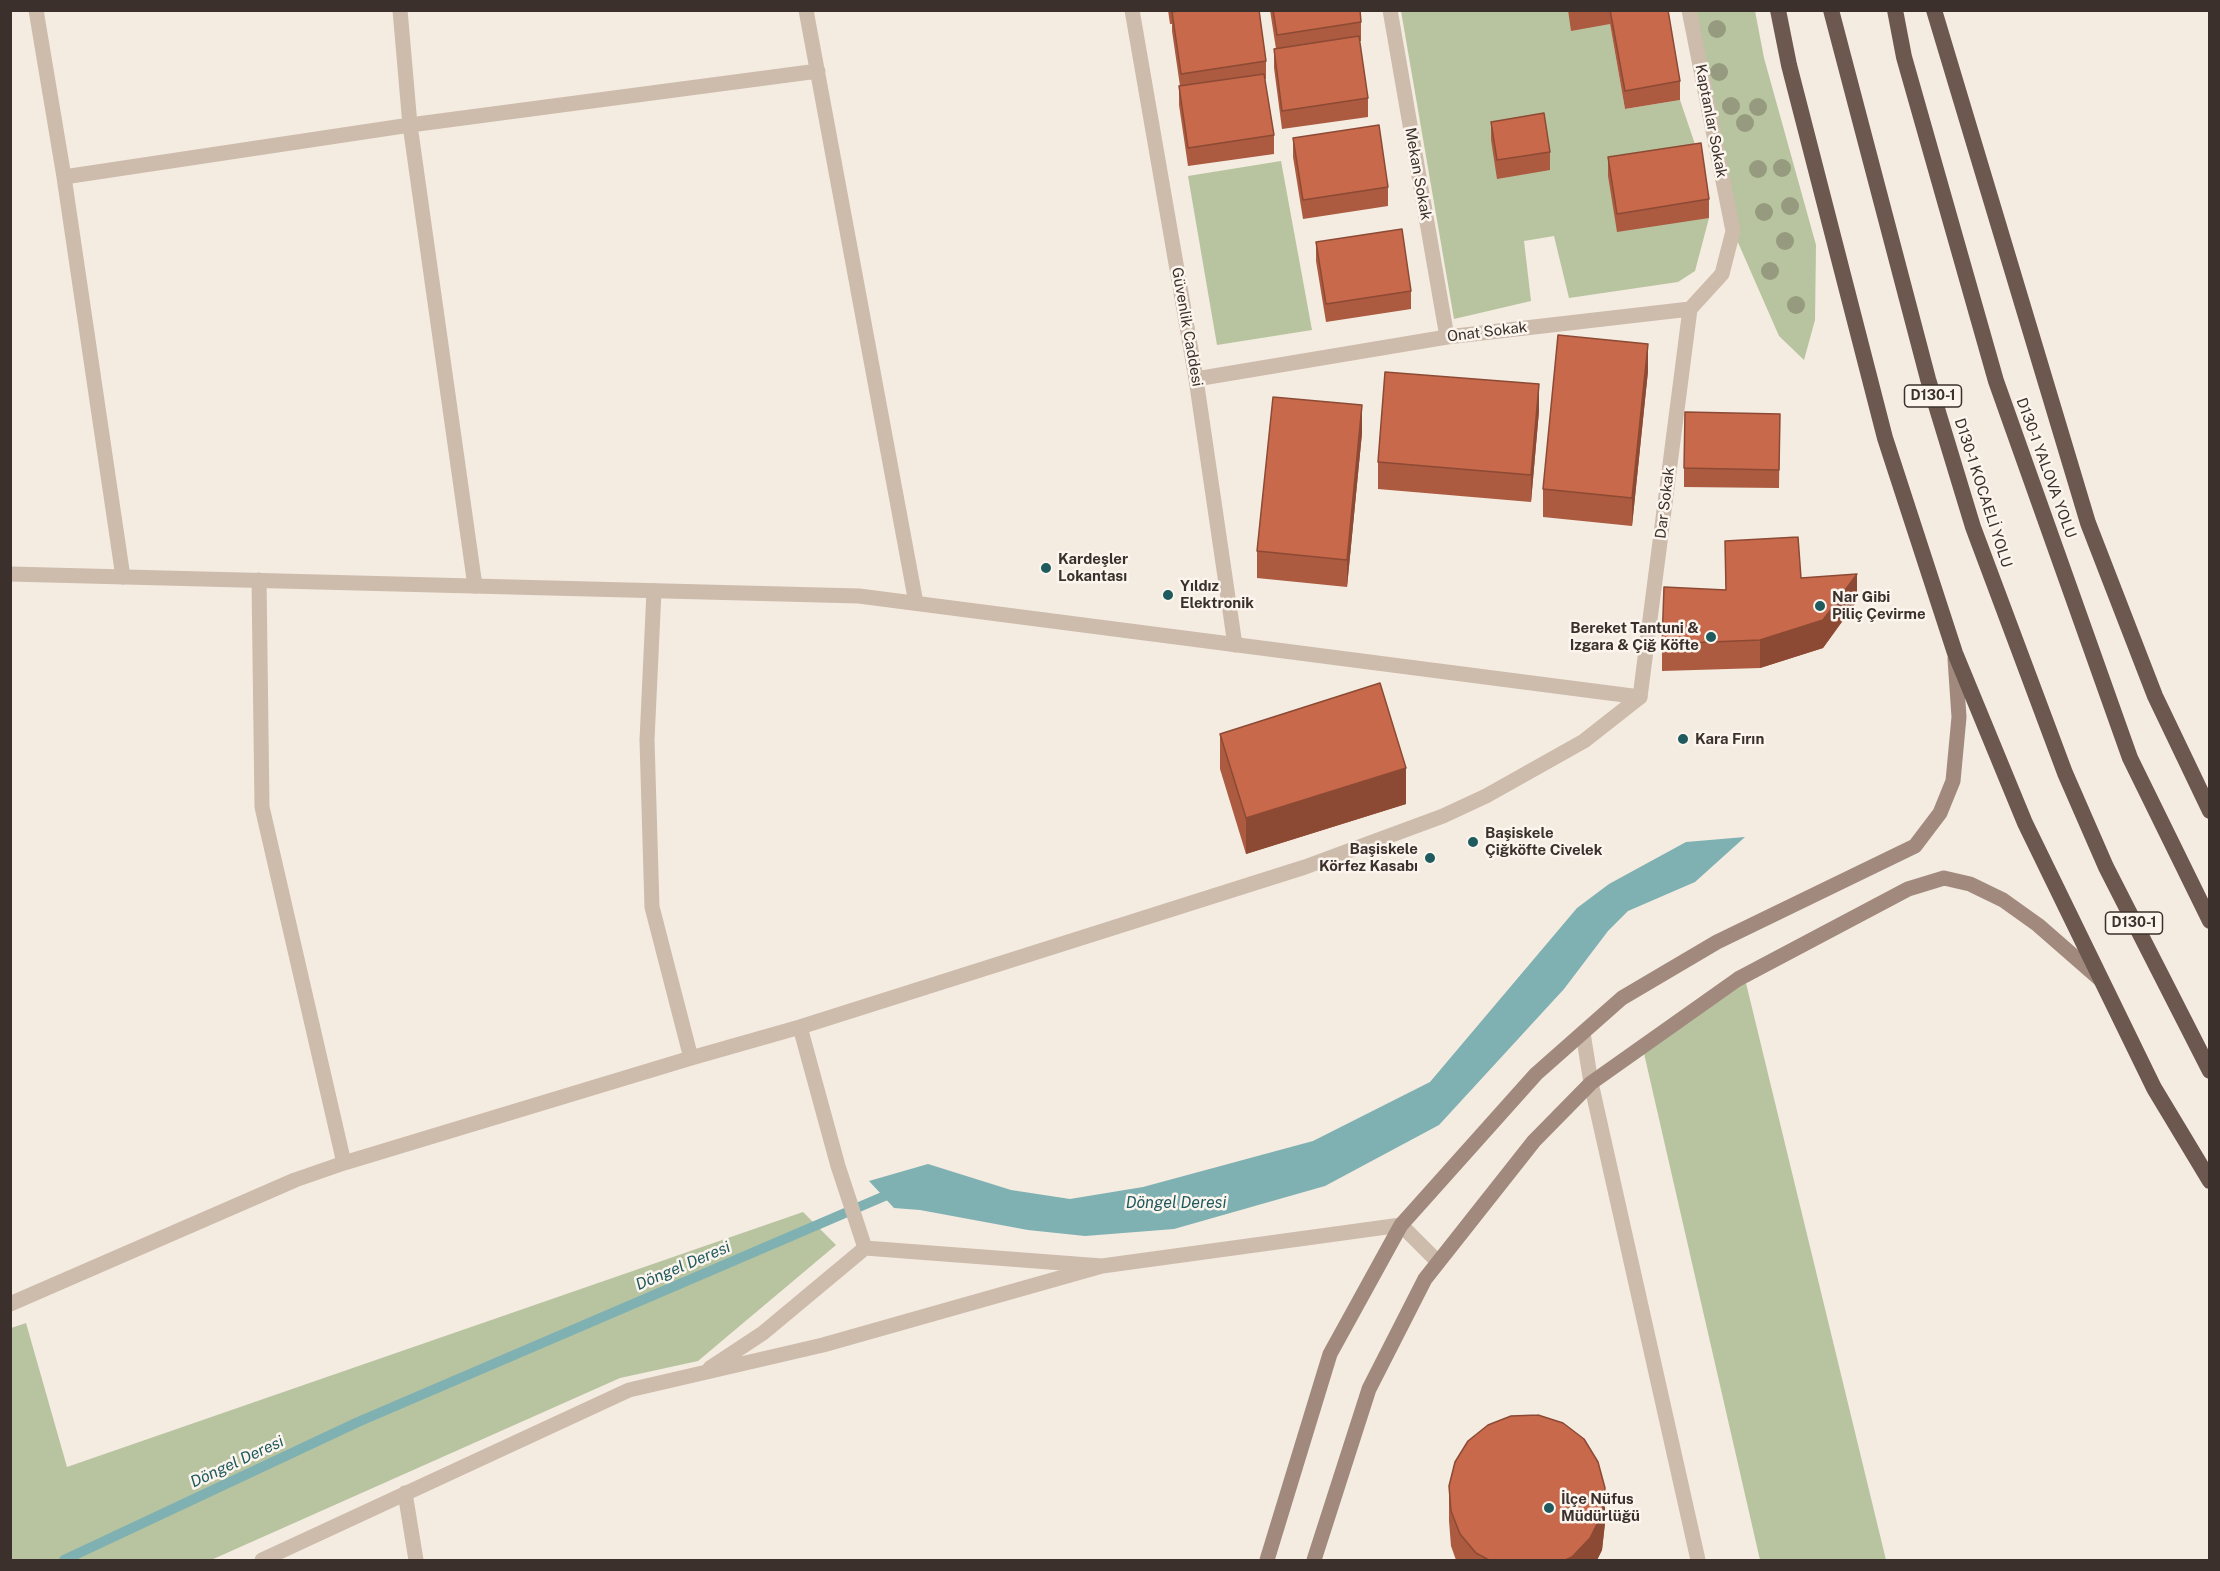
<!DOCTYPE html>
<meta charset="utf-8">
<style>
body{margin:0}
#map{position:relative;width:2220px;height:1571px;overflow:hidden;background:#f4ebe1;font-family:"Public Sans",sans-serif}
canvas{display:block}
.frame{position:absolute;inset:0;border:12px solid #3b302b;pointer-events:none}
</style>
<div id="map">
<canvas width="2220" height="1571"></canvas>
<div class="frame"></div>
</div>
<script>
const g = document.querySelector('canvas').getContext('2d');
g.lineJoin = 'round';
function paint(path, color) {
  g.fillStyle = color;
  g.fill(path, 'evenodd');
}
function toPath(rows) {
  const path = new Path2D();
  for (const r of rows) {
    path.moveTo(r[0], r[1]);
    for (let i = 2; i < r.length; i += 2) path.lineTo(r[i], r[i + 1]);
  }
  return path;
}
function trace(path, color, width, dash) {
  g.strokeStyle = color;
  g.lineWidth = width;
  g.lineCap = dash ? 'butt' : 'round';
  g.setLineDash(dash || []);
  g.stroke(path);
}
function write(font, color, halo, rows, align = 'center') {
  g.font = font + ' "Public Sans",sans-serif';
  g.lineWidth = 5;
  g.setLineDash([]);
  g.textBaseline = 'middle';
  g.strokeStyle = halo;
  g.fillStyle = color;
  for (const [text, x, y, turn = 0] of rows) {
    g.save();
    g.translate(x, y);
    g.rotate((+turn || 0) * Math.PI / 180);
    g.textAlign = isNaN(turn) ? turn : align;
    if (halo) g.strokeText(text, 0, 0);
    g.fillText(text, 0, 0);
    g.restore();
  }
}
const green = toPath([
 [1401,11,1568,11,1610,24,1625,109,1680,100,1701,162,1709,218,1695,271,1678,282,1569,298,1554,236,1524,241,1531,301,1454,319],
 [1689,11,1755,11,1764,58,1816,245,1815,320,1804,360,1779,336,1733,231],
 [1281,161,1312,330,1217,345,1188,176],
 [1745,979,1886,1560,1760,1560,1643,1049],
 [803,1212,836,1245,698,1361,620,1378,211,1560,11,1560,11,1328,26,1323,67,1467]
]);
const water = toPath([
 [1745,837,1695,882,1628,911,1608,931,1564,989,1439,1125,1325,1186,1174,1229,1085,1236,1028,1230,920,1210,894,1208,869,1181,928,1164,1011,1190,1070,1199,1143,1187,1313,1141,1430,1082,1577,908,1609,884,1686,842]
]);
const stream = toPath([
 [64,1560,358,1422,894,1192]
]);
const minor = toPath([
 [36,10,64,177,123,577],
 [400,10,410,125,475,586],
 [806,10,916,603],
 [1132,10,1196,379,1235,645],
 [1390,10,1447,337],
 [64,177,410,125,818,71],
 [1196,379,1447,337,1690,309,1722,274,1733,231,1689,10],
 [259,580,262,807,344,1163],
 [654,591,647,740,652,907,691,1058],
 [800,1027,838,1166,865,1248],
 [1583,1033,1591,1083,1698,1560],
 [10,1304,295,1180,344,1163,691,1058,800,1027,1305,867,1443,816,1486,796,1584,741,1640,697,1690,309],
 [710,1368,763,1333,865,1248,1102,1266,1401,1225,1438,1262],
 [405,1493,416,1560],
 [262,1560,629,1390,823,1345,1102,1266]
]);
const tertiary = toPath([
 [10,574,859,596,1640,697]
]);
const secondary = toPath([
 [1267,1560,1330,1354,1401,1225,1536,1074,1622,998,1717,942,1915,846,1940,813,1953,781,1959,717,1955,659],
 [1314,1560,1369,1389,1425,1279,1534,1141,1591,1083,1738,979,1908,889,1944,878,1970,884,2003,900,2038,925,2101,980]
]);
const trunk = toPath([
 [1778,10,1789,65,1885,438,1955,653,2025,823,2154,1088,2210,1181],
 [1831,10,1928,379,1973,527,2065,773,2106,867,2210,1071],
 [1895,10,1904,57,1996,381,2130,758,2210,921],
 [1934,10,2088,523,2155,696,2210,811]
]);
const trees = [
 [1717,29],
 [1719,72],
 [1731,106],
 [1758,107],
 [1745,123],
 [1782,168],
 [1758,169],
 [1790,206],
 [1764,212],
 [1785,241],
 [1770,271],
 [1796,305]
];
const wall = toPath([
 [1168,10,1259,10,1266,61,1266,79,1265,79,1274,135,1274,154,1188,166,1179,105,1179,86,1180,86,1172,31,1172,24,1170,24],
 [1270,10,1360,10,1361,22,1361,41,1359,41,1368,98,1368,117,1282,129,1274,68,1274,49,1276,49],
 [1568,10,1668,10,1680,81,1680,100,1625,109,1610,24,1571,31],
 [1491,122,1550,152,1550,170,1497,179,1491,140],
 [1293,138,1388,187,1388,206,1303,219,1293,157],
 [1608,157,1709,199,1709,218,1617,232,1608,176],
 [1316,242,1411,291,1411,309,1326,322,1316,261],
 [1648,371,1632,526,1543,517,1543,489],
 [1539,411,1531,502,1378,489,1378,462],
 [1780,414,1779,488,1684,487,1684,468],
 [1362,433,1347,587,1257,578,1257,551],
 [1725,541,1801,578,1857,601,1823,648,1760,668,1662,671,1662,644,1726,590],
 [1220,734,1406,804,1246,854,1220,769],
 [1449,1486,1605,1523,1602,1550,1597,1560,1456,1560,1451,1546,1449,1521]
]);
const shadedWall = toPath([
 [1648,344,1648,371,1632,526,1632,498],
 [1539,384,1539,411,1531,502,1531,475],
 [1362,405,1362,433,1347,587,1347,560],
 [1857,574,1857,601,1823,648,1760,668,1760,640],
 [1406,768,1406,804,1246,854,1246,818],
 [1605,1488,1605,1523,1602,1550,1597,1560,1565,1560]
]);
const building = toPath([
 [1182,10,1259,10,1266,61,1181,74,1172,12,1182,10],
 [1273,10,1360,10,1361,22,1277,35,1273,10],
 [1610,10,1668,10,1680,81,1625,91,1610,10],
 [1359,36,1368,98,1282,111,1274,49,1359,36],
 [1264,74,1274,135,1188,148,1179,86,1264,74],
 [1544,113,1550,152,1497,160,1491,122,1544,113],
 [1379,125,1388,187,1303,200,1293,138,1379,125],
 [1701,143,1709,199,1617,214,1608,157,1701,143],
 [1402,229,1411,291,1326,304,1316,242,1402,229],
 [1558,335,1648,344,1632,498,1543,489,1558,335],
 [1385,372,1539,384,1531,475,1378,462,1385,372],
 [1273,397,1362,405,1347,560,1257,551,1273,397],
 [1685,412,1780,414,1779,470,1684,468,1685,412],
 [1798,537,1801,578,1857,574,1823,620,1760,640,1662,644,1664,587,1726,590,1725,541,1798,537],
 [1380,683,1406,768,1246,818,1220,734,1380,683],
 [1538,1415,1563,1423,1584,1439,1598,1462,1605,1488,1602,1514,1590,1538,1572,1557,1565,1560,1489,1560,1476,1553,1460,1534,1451,1511,1449,1486,1455,1462,1468,1441,1488,1425,1511,1416,1538,1415]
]);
const markers = [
 [1046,568,6,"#1f5a5e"],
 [1168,595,6,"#1f5a5e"],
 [1820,606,6,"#1f5a5e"],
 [1711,637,6,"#1f5a5e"],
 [1683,739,6,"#1f5a5e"],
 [1473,842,6,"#1f5a5e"],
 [1430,858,6,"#1f5a5e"],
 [1549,1508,6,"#1f5a5e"]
];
const shields = [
 [1933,396,57],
 [2134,923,57]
];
const shieldNames = [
 ["D130-1",1933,396],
 ["D130-1",2134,923]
];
const streetNames = [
 ["Kaptanlar Sokak",1711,121,79],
 ["Mekan Sokak",1418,174,80],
 ["Güvenlik Caddesi",1187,327,80],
 ["Onat Sokak",1487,332,-7],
 ["D130-1 YALOVA YOLU",2046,468,70],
 ["D130-1 KOCAELİ YOLU",1983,493,72],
 ["Dar Sokak",1665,503,-83]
];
const poiNames = [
 ["Kardeşler",1058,559],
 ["Lokantası",1058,576],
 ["Yıldız",1180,586],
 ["Elektronik",1180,603],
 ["Nar Gibi",1832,597],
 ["Piliç Çevirme",1832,614],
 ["Bereket Tantuni &",1699,628,"right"],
 ["Izgara & Çiğ Köfte",1699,645,"right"],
 ["Kara Fırın",1695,739],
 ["Başiskele",1485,833],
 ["Çiğköfte Civelek",1485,850],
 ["Başiskele",1418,849,"right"],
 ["Körfez Kasabı",1418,866,"right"],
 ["İlçe Nüfus",1561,1499],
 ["Müdürlüğü",1561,1516]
];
const waterNames = [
 ["Döngel Deresi",1176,1203],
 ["Döngel Deresi",683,1266,-23],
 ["Döngel Deresi",237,1462,-25]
];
paint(green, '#b8c4a0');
paint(water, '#7fb0b2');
trace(stream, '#7fb0b2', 10);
trace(minor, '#cdbbac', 15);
trace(tertiary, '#cdbbac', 15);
trace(secondary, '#a18a7d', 15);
trace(trunk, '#6c584f', 16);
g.fillStyle = '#969b7f';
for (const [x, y] of trees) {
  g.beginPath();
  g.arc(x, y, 9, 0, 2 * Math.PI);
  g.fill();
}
paint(wall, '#ac5a40');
paint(shadedWall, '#8c4a34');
paint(building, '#c8694b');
trace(building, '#8c4a34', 1.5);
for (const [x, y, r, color] of markers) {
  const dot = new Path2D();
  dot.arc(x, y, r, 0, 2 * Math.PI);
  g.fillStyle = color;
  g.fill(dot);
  trace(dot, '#fbf5ee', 2);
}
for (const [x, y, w] of shields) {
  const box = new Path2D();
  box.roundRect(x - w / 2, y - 11, w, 22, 4.5);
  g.fillStyle = '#fbf5ee';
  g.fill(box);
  trace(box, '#3b302b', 1.5);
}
write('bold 14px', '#3b302b', null, shieldNames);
write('15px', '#3b302b', '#fbf5ee', streetNames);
write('bold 15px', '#3b302b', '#fbf5ee', poiNames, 'left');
write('italic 16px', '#1f5a5e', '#fbf5ee', waterNames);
</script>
